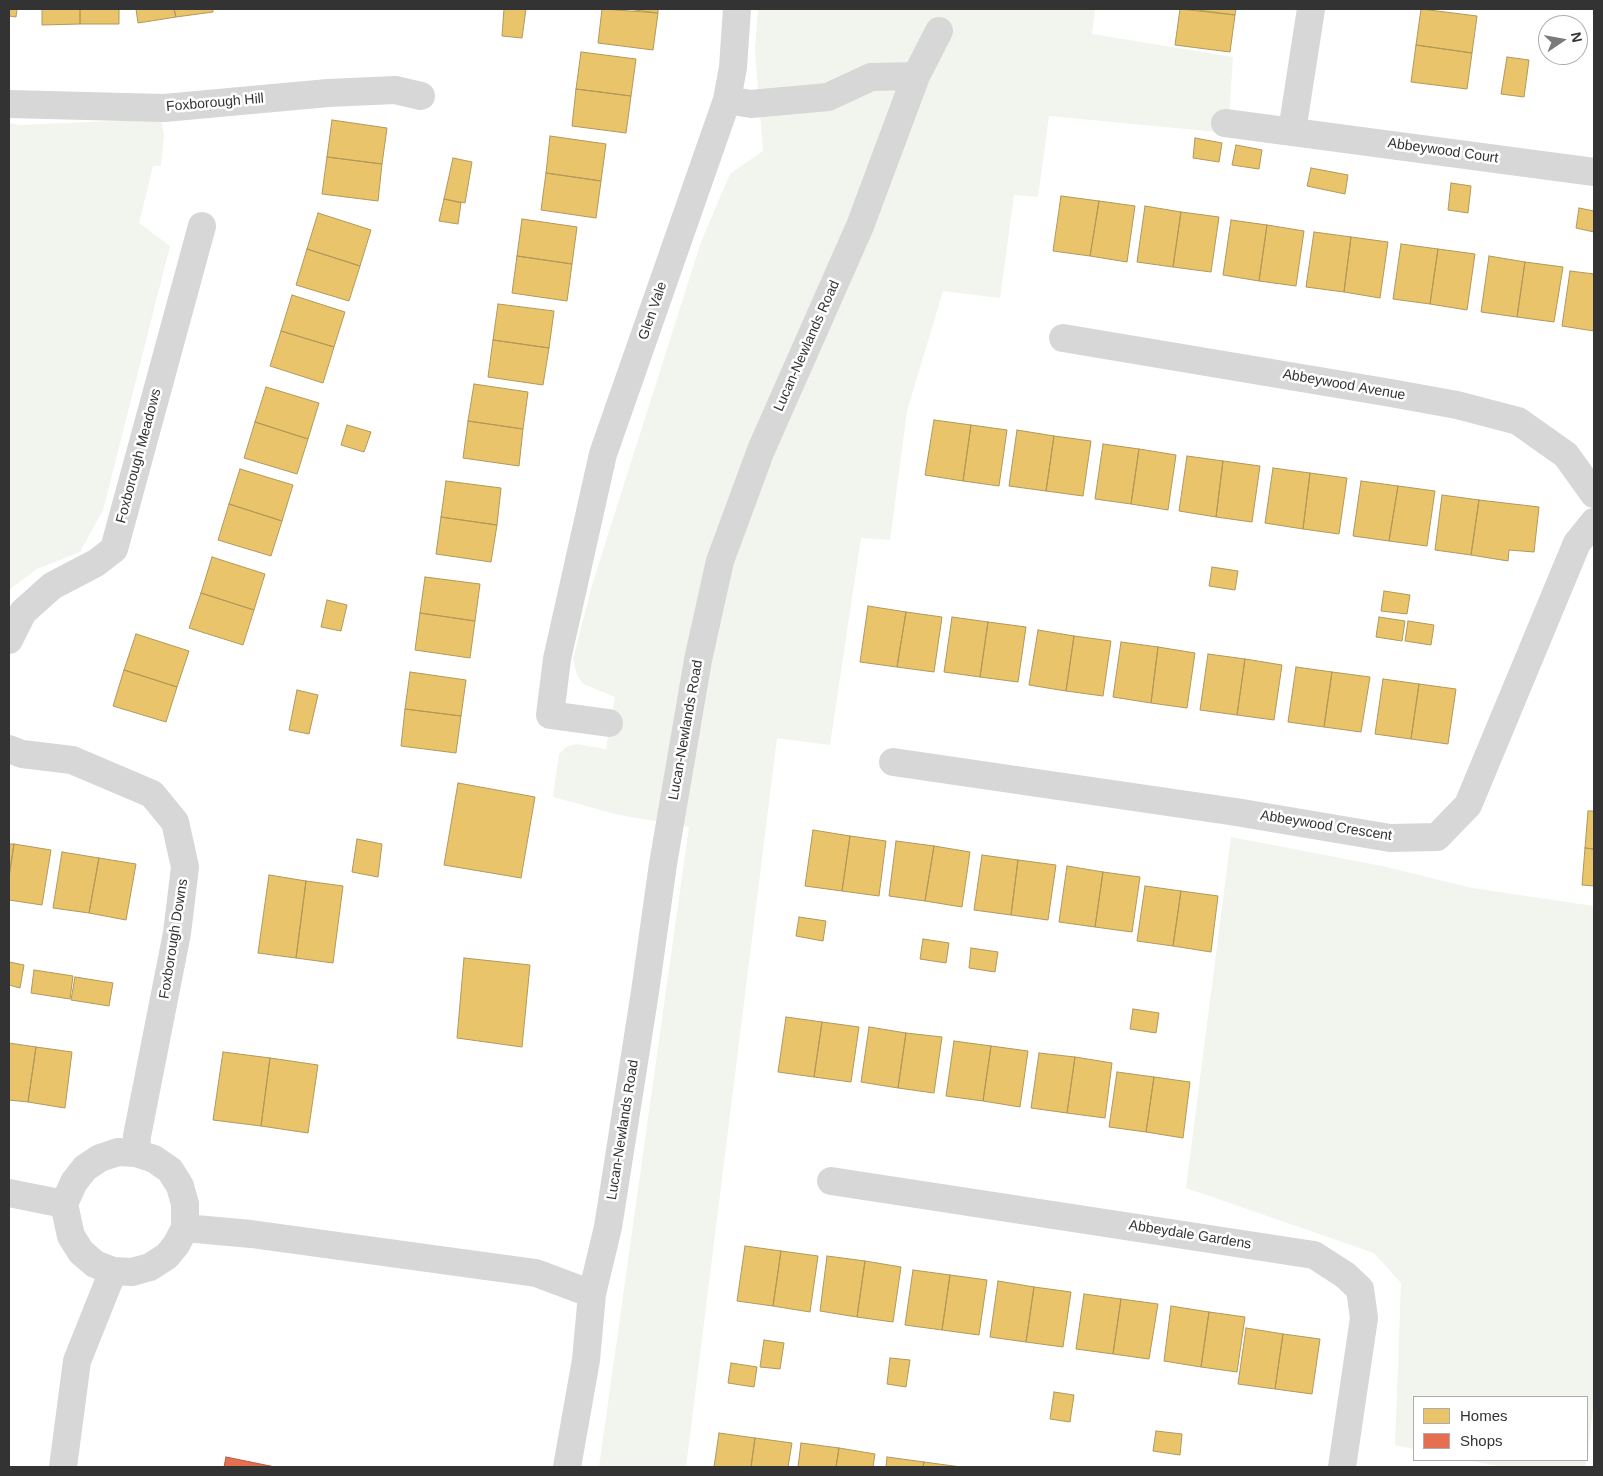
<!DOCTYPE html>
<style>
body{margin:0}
#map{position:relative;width:1603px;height:1476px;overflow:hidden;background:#fff;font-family:Arial,sans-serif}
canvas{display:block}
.frame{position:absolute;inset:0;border:10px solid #333;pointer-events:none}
.legend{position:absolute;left:1413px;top:1396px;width:175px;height:65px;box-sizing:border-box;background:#fff;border:1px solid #adadad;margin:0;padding:6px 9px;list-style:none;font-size:15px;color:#333}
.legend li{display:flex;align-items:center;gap:10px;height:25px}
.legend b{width:25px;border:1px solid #adadad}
.north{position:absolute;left:1538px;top:15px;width:50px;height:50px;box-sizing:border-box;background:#fff;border:1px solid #adadad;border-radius:50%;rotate:78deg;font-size:14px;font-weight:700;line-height:20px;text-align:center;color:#333}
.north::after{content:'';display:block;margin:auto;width:18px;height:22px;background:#7a7a7a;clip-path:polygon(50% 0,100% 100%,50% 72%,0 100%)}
</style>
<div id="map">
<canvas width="1603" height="1476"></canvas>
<div class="frame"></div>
<ul class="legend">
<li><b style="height:14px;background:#e9c46a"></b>Homes</li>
<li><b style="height:14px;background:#e76f51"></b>Shops</li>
</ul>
<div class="north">N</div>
</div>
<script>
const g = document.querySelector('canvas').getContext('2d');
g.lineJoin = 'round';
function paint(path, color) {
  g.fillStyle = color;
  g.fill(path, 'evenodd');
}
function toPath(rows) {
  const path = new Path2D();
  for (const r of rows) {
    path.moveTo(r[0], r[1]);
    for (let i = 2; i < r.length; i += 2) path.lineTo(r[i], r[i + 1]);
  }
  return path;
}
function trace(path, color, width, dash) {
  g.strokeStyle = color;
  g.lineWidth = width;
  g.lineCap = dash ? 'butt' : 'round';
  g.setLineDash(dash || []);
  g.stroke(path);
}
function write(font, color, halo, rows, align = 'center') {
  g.font = font + ' Arial,sans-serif';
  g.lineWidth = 5;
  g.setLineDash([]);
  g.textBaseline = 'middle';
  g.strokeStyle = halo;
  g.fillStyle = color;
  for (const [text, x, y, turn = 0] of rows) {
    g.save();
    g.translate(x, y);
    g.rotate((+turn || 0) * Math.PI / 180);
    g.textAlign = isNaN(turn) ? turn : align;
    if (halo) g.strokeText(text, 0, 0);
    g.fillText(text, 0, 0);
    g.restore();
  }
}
const green = toPath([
 [758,9,1095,9,1092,34,1233,57,1228,133,1049,116,1038,197,1014,195,1000,298,943,291,907,411,890,540,861,538,830,745,777,738,686,1467,599,1467,689,827,619,815,553,797,559,754,566,747,576,744,606,749,615,697,583,684,577,675,573,659,593,582,701,242,730,174,763,151,755,50],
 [161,119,164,135,161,166,153,166,139,223,170,246,103,510,80,552,37,569,9,590,9,123,20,125],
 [1231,837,1382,866,1472,888,1594,906,1594,1399,1588,1454,1585,1467,1503,1467,1466,1460,1587,1460,1587,1397,1414,1397,1414,1449,1395,1445,1401,1283,1374,1253,1186,1188]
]);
const homes = toPath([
 [9,9,17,9,16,17,9,16,9,9],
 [42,9,80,9,80,24,42,25,42,9],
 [80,9,119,9,119,24,80,24,80,9],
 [136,9,174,9,176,17,138,23,136,9],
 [174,9,213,9,213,12,176,17,174,9],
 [504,9,526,9,522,38,502,36,504,9],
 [602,9,658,13,653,50,598,43,602,9],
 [627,9,658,9,658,13,627,9],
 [1180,9,1235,15,1230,52,1175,45,1180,9],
 [1190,9,1236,9,1235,15,1190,9],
 [1421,9,1477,16,1472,53,1416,45,1421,9],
 [1416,45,1472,53,1467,89,1411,82,1416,45],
 [581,52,636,59,631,96,576,89,581,52],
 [1507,57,1529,60,1524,97,1501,94,1507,57],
 [576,89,631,96,626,133,572,126,576,89],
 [332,120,387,128,382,164,327,157,332,120],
 [550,136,606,144,601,181,546,173,550,136],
 [1195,138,1222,143,1219,162,1193,158,1195,138],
 [1236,145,1262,150,1259,169,1232,165,1236,145],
 [327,157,382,164,378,201,322,194,327,157],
 [453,158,472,162,465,203,444,199,453,158],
 [1311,168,1348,175,1345,194,1307,186,1311,168],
 [546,173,601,181,596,218,541,210,546,173],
 [1451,183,1471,186,1468,213,1448,210,1451,183],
 [1061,196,1099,201,1090,256,1053,251,1061,196],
 [444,199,461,203,458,224,439,221,444,199],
 [1099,201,1135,206,1127,262,1090,256,1099,201],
 [1145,206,1181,212,1173,267,1137,262,1145,206],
 [1579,208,1594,211,1594,232,1576,228,1579,208],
 [1181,212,1219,217,1211,272,1173,267,1181,212],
 [318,213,371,230,360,266,307,249,318,213],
 [522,219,577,227,572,264,517,256,522,219],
 [1231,220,1267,225,1259,281,1223,275,1231,220],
 [1267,225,1304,231,1296,286,1259,281,1267,225],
 [1314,232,1351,237,1344,292,1306,287,1314,232],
 [1351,237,1388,242,1380,298,1344,292,1351,237],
 [1401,244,1438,249,1430,304,1393,299,1401,244],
 [307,249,360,266,349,301,296,285,307,249],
 [1438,249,1475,254,1467,310,1430,304,1438,249],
 [517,256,572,264,567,301,512,293,517,256],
 [1489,256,1525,262,1517,317,1481,312,1489,256],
 [1525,262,1563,267,1554,322,1517,317,1525,262],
 [1570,271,1594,274,1594,331,1562,326,1570,271],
 [292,295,345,312,334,347,281,331,292,295],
 [498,304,554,311,549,348,493,340,498,304],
 [281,331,334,347,323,383,270,366,281,331],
 [493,340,549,348,543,385,488,377,493,340],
 [474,384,528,392,523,429,468,421,474,384],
 [266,387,319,403,308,439,255,422,266,387],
 [934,420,971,425,963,481,925,475,934,420],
 [468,421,523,429,519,466,463,458,468,421],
 [255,422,308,439,297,474,244,458,255,422],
 [347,425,371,432,364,452,341,445,347,425],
 [971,425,1007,430,999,486,963,481,971,425],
 [1017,430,1054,436,1046,491,1009,486,1017,430],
 [1054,436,1091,441,1083,496,1046,491,1054,436],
 [1103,444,1139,449,1131,504,1095,499,1103,444],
 [1139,449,1176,455,1168,510,1131,504,1139,449],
 [1187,456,1223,461,1216,517,1179,511,1187,456],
 [1223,461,1260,466,1252,522,1216,517,1223,461],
 [1273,468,1310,473,1303,529,1265,523,1273,468],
 [240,469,293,485,282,521,229,504,240,469],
 [1310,473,1347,478,1339,534,1303,529,1310,473],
 [446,481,501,488,497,525,441,517,446,481],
 [1361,481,1398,486,1389,541,1353,536,1361,481],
 [1398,486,1435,491,1427,546,1389,541,1398,486],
 [1442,495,1479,500,1471,555,1435,550,1442,495],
 [1479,500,1539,507,1534,552,1509,550,1508,561,1471,555,1479,500],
 [229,504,282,521,271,556,218,540,229,504],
 [441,517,497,525,491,562,436,554,441,517],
 [212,557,265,574,254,610,201,593,212,557],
 [1212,567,1238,571,1235,590,1209,586,1212,567],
 [425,577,480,584,475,621,420,613,425,577],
 [1384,591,1410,595,1407,614,1381,611,1384,591],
 [201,593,254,610,243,645,189,628,201,593],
 [327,600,347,605,341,631,321,627,327,600],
 [868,606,906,612,897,667,860,662,868,606],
 [906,612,942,617,934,672,897,667,906,612],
 [420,613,475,621,470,658,415,650,420,613],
 [952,617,988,622,980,677,944,672,952,617],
 [1379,617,1405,621,1402,641,1376,637,1379,617],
 [1408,621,1434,625,1431,645,1405,641,1408,621],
 [988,622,1026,627,1018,682,980,677,988,622],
 [1038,630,1074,636,1066,691,1029,685,1038,630],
 [136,634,189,651,177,687,124,670,136,634],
 [1074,636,1111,641,1103,696,1066,691,1074,636],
 [1121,642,1158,647,1151,703,1113,697,1121,642],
 [1158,647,1195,653,1187,708,1151,703,1158,647],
 [1208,654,1245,659,1237,715,1200,710,1208,654],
 [1245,659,1282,665,1274,720,1237,715,1245,659],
 [1296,667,1332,672,1324,727,1288,722,1296,667],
 [124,670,177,687,166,722,113,706,124,670],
 [410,672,466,680,461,716,405,709,410,672],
 [1332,672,1370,677,1361,732,1324,727,1332,672],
 [1383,679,1419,684,1411,739,1375,734,1383,679],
 [1419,684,1456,689,1448,744,1411,739,1419,684],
 [297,690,318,695,309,734,289,730,297,690],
 [405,709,461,716,456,753,401,746,405,709],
 [458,783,535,797,521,878,444,865,458,783],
 [1588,811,1594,811,1594,849,1585,848,1588,811],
 [813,830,850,836,842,891,805,886,813,830],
 [850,836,886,841,879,896,842,891,850,836],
 [357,839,382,844,378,877,352,872,357,839],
 [896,841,934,846,925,901,889,896,896,841],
 [9,844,14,844,9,877,9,844],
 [14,844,51,850,42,905,9,900,9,877,14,844],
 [934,846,970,852,962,907,925,901,934,846],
 [1585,848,1594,849,1594,886,1582,885,1585,848],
 [62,852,99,858,89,913,53,908,62,852],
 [982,855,1018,860,1011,915,974,910,982,855],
 [99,858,136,864,126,920,89,913,99,858],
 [1018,860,1056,865,1048,920,1011,915,1018,860],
 [1067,866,1103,872,1095,927,1059,922,1067,866],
 [1103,872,1140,877,1132,932,1095,927,1103,872],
 [269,875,306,881,296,958,258,953,269,875],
 [306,881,343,886,333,963,296,958,306,881],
 [1145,886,1181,891,1173,946,1137,941,1145,886],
 [1181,891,1218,896,1211,952,1173,946,1181,891],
 [799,917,826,921,823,941,796,936,799,917],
 [923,939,949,943,946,963,920,959,923,939],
 [971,948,998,952,995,972,969,968,971,948],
 [464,958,530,965,522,1047,457,1038,464,958],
 [9,962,24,965,20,988,9,985,9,962],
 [34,970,73,976,70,999,31,993,34,970],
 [75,977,113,983,109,1006,71,1000,75,977],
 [1133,1009,1159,1013,1156,1033,1130,1029,1133,1009],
 [786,1017,822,1022,814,1077,778,1072,786,1017],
 [822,1022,859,1027,851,1082,814,1077,822,1022],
 [869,1027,906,1033,898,1088,861,1082,869,1027],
 [906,1033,942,1037,934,1093,898,1088,906,1033],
 [954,1041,991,1046,983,1101,946,1096,954,1041],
 [9,1043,36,1047,28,1102,9,1100,9,1043],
 [991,1046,1028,1051,1020,1107,983,1101,991,1046],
 [36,1047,72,1052,65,1108,28,1102,36,1047],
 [223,1052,270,1058,261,1126,213,1120,223,1052],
 [1039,1053,1075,1057,1067,1113,1031,1108,1039,1053],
 [1075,1057,1112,1063,1105,1118,1067,1113,1075,1057],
 [270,1058,318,1065,308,1133,261,1126,270,1058],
 [1117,1072,1154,1077,1146,1132,1109,1127,1117,1072],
 [1154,1077,1190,1082,1183,1138,1146,1132,1154,1077],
 [745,1246,781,1251,773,1306,737,1301,745,1246],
 [781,1251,818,1256,810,1312,773,1306,781,1251],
 [827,1256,865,1261,857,1317,820,1311,827,1256],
 [865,1261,901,1267,893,1322,857,1317,865,1261],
 [913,1270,950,1275,942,1330,905,1325,913,1270],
 [950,1275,987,1280,979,1335,942,1330,950,1275],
 [998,1281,1034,1287,1026,1342,990,1337,998,1281],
 [1034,1287,1071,1292,1063,1347,1026,1342,1034,1287],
 [1084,1294,1121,1299,1113,1354,1076,1349,1084,1294],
 [1121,1299,1158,1304,1149,1359,1113,1354,1121,1299],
 [1171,1306,1209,1312,1201,1367,1164,1361,1171,1306],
 [1209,1312,1245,1317,1237,1372,1201,1367,1209,1312],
 [1246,1328,1283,1334,1275,1389,1238,1384,1246,1328],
 [1283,1334,1320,1339,1312,1394,1275,1389,1283,1334],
 [764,1340,784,1343,780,1369,760,1367,764,1340],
 [890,1358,910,1360,906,1387,887,1384,890,1358],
 [731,1363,757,1367,754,1387,728,1383,731,1363],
 [1054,1392,1074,1395,1070,1422,1050,1419,1054,1392],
 [1156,1431,1182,1434,1180,1455,1153,1451,1156,1431],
 [719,1433,755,1438,751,1467,714,1467,719,1433],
 [755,1438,792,1443,788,1467,751,1467,755,1438],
 [801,1443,839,1448,836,1467,798,1467,801,1443],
 [839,1448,875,1454,873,1467,836,1467,839,1448],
 [887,1457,924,1462,923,1467,886,1467,887,1457],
 [924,1462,961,1467,923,1467,924,1462]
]);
const shops = toPath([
 [226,1457,275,1467,224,1467,226,1457]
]);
const minor = toPath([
 [727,100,733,67,737,9],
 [9,104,164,108,328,93,395,90,421,96],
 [1225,123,1594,172],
 [1292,131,1311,9],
 [1063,338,1385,392,1457,405,1518,421,1566,455,1594,494],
 [9,640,23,612,52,586,96,563,114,549,202,226],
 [609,723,550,715,557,659,603,454,727,100,751,104,828,97,871,77,916,76],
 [9,749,22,754,72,760,152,794,175,822,185,867,177,933,137,1136,136,1153],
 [893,762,1236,812,1390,838,1437,837,1468,805,1577,543,1594,522],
 [118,1152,136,1153,154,1159,170,1170,180,1186,185,1204,185,1228,176,1245,167,1256,150,1267,132,1272,113,1271,95,1264,81,1252,71,1236,64,1204,74,1182,85,1168,100,1158,118,1152],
 [831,1181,1314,1255,1345,1275,1360,1289,1364,1318,1342,1467],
 [9,1193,64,1204],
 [185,1228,251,1234,536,1273,592,1294],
 [63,1467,77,1361,113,1271],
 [567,1467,586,1360,592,1294,608,1227,645,992,663,864,698,660,720,561,761,450,860,226,916,76,939,31]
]);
const streetNames = [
 ["Foxborough Hill",215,103,-5],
 ["Abbeywood Court",1443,151,8],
 ["Glen Vale",653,311,-71],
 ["Lucan-Newlands Road",807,346,-66],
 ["Abbeywood Avenue",1344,385,10],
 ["Foxborough Meadows",139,456,-75],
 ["Lucan-Newlands Road",686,730,-80],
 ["Abbeywood Crescent",1326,826,9],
 ["Foxborough Downs",174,939,-81],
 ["Lucan-Newlands Road",623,1130,-81],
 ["Abbeydale Gardens",1190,1235,9]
];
paint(green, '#f1f5ed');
paint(homes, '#e9c46a');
trace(homes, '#b2985a', 1);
paint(shops, '#e76f51');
trace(shops, '#b15d48', 1);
trace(minor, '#d7d7d7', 28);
write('14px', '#333', '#fff', streetNames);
</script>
